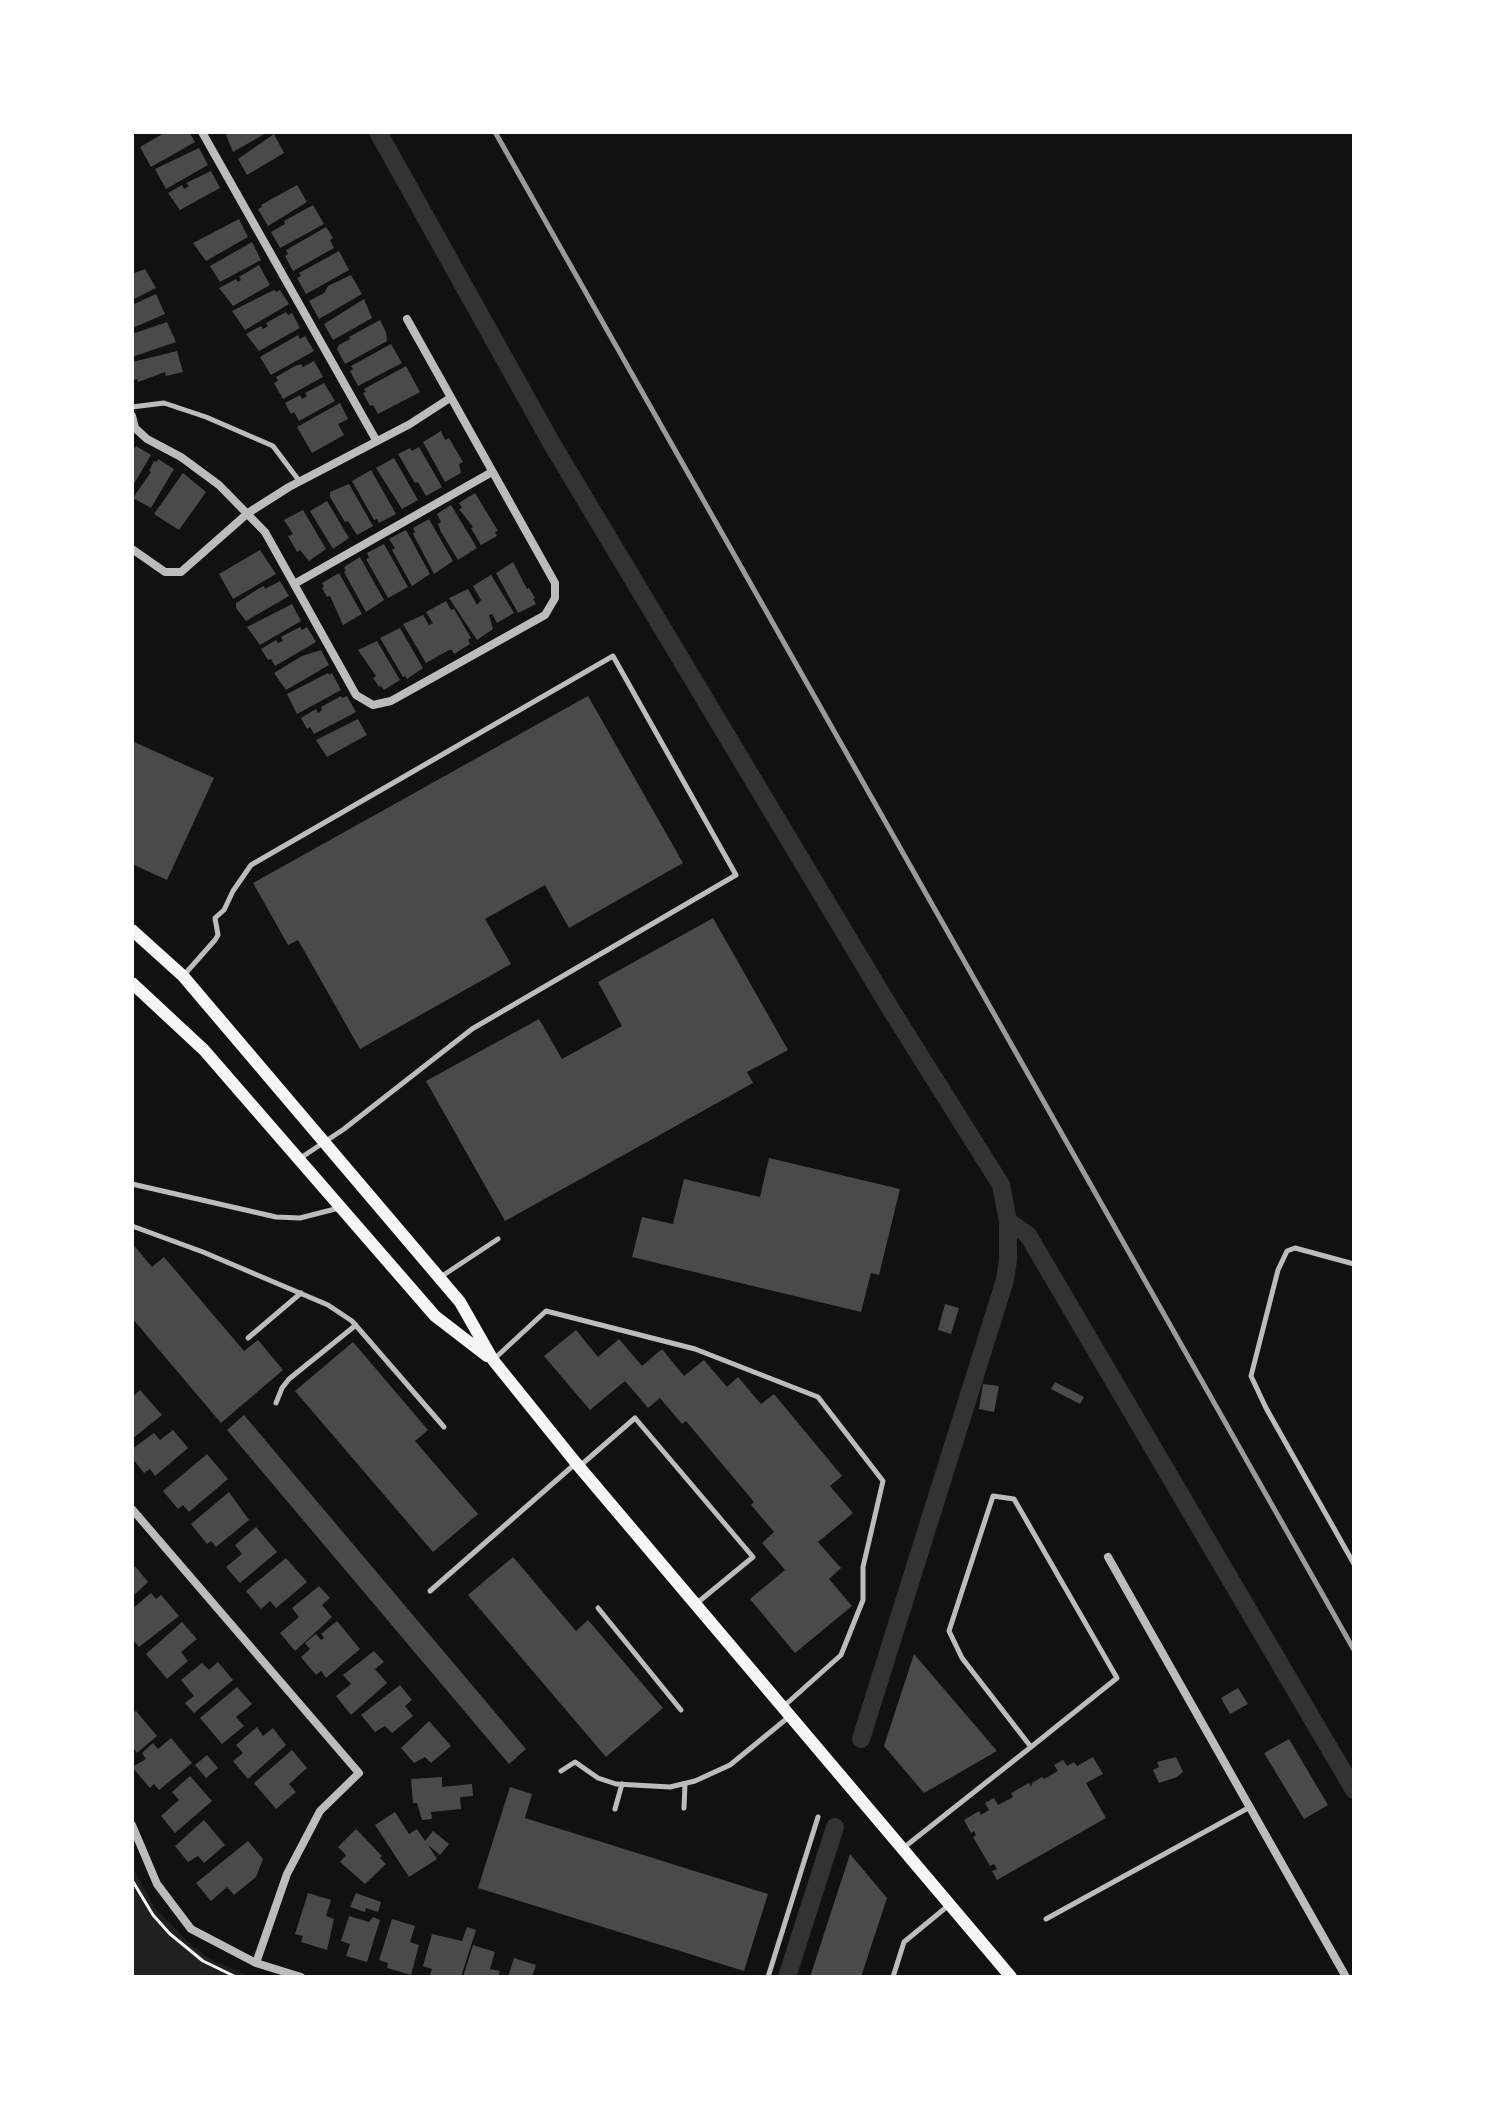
<!DOCTYPE html>
<style>
body{margin:0}
#map{position:relative;width:1486px;height:2109px;overflow:hidden;background:#111;font-family:Jost,sans-serif}
canvas{display:block}
.frame{position:absolute;inset:0;border:134px solid #fff;pointer-events:none}
</style>
<div id="map">
<canvas width="1486" height="2109"></canvas>
<div class="frame"></div>
</div>
<script>
const g = document.querySelector('canvas').getContext('2d');
g.lineJoin = 'round';
function paint(path, color) {
  g.fillStyle = color;
  g.fill(path, 'evenodd');
}
function toPath(rows) {
  const path = new Path2D();
  for (const r of rows) {
    path.moveTo(r[0], r[1]);
    for (let i = 2; i < r.length; i += 2) path.lineTo(r[i], r[i + 1]);
  }
  return path;
}
function trace(path, color, width, dash) {
  g.strokeStyle = color;
  g.lineWidth = width;
  g.lineCap = dash ? 'butt' : 'round';
  g.setLineDash(dash || []);
  g.stroke(path);
}
const green = toPath([
 [132,1867,155,1908,192,1946,214,1961,252,1977,132,1977]
]);
const canal = toPath([
 [378,132,552,444,890,1008,1001,1185,1008,1221,1008,1260,1005,1280,861,1739],
 [1008,1221,1028,1235,1354,1790],
 [787,1977,835,1827]
]);
const building = toPath([
 [166,132,171,134,189,132,195,142,151,167,140,147],
 [230,132,268,132,233,152,226,135],
 [274,134,284,153,247,175,238,159],
 [199,148,208,165,166,189,155,169],
 [211,171,220,188,180,210,168,193,182,185,184,189,189,186,186,183],
 [297,185,307,202,268,226,258,209,262,207,261,205],
 [313,205,324,224,280,248,271,232,285,224,284,221],
 [239,219,248,237,206,261,193,243],
 [326,227,333,238,330,240,334,248,293,271,285,256,288,254,286,250],
 [252,242,261,260,220,282,210,266],
 [339,251,349,270,306,294,297,278,301,276,299,273],
 [259,265,270,285,233,306,219,288,236,279,238,282,241,280,239,277],
 [145,269,156,288,132,300,132,274],
 [351,275,362,294,319,319,309,301,324,293,328,286],
 [274,290,276,292,280,290,289,304,245,330,232,311],
 [156,294,165,314,135,327,132,324,132,305],
 [364,299,372,318,333,340,324,324],
 [286,312,288,315,292,313,300,328,259,351,246,334,261,326,263,329,268,326,266,323],
 [380,320,386,332,387,341,345,364,337,349,339,345,350,339,349,337],
 [167,322,176,342,132,357,132,334],
 [298,335,300,339,305,336,314,351,271,375,260,357],
 [391,344,402,363,358,386,350,371,353,369,351,366],
 [177,351,183,372,166,376,165,372,138,382,137,379,134,380,132,362],
 [314,361,323,377,283,399,274,383,278,381,276,377,295,366,301,364,303,367],
 [406,366,420,392,378,414,373,405,370,406,363,393,366,392,364,389],
 [324,383,335,401,299,421,294,412,291,414,285,403,300,395,302,399,307,396,305,393],
 [340,403,348,419,338,424,344,435,312,453,297,427],
 [441,431,445,440,449,438,463,462,459,464,461,473,445,482,423,442],
 [136,446,151,455,132,487,132,448,134,449],
 [419,447,442,487,426,496,418,482,415,483,398,454,410,448,412,451],
 [394,458,418,500,402,509,376,468],
 [158,459,174,469,151,508,133,498,151,472,149,471,154,461,157,462],
 [371,470,396,514,379,523,377,519,374,520,352,481],
 [183,473,206,492,179,530,154,514],
 [349,484,373,526,357,535,348,521,345,522,330,497,330,492],
 [475,493,498,531,495,532,497,536,481,545,471,528,473,527,459,509,462,508,459,503],
 [327,501,349,538,333,549,310,511],
 [451,505,477,548,458,560,441,532,438,524,441,522,437,514],
 [303,510,326,549,309,561,300,550,297,552,288,536,293,534,284,520],
 [429,519,453,561,434,574,413,534,415,532,413,528],
 [406,530,430,574,412,586,392,550,395,548,389,539],
 [384,544,408,587,388,598,366,559,369,558,367,553],
 [260,550,276,574,233,599,219,574],
 [360,557,384,600,366,612,344,572,346,571,344,567],
 [513,562,527,589,529,588,535,598,533,599,536,604,518,613,496,573],
 [339,573,362,614,343,625,330,596,327,597,322,588,324,587,322,583],
 [491,575,514,613,497,623,492,614,489,615,493,629,477,640,449,598,468,589,477,605,481,600,473,586],
 [280,581,289,596,246,621,236,608,236,603,258,589,264,586,265,589],
 [446,601,451,610,454,609,471,638,468,640,470,644,454,654,452,650,449,650,426,663,403,624,423,615,429,625,433,623,426,612],
 [292,604,301,621,260,645,247,627],
 [300,627,302,630,307,627,316,642,275,666,271,659,268,660,261,649,276,640,278,643,283,641,281,637],
 [400,628,423,668,407,679,405,676,403,677,380,638],
 [377,641,400,680,384,690,381,686,379,687,373,678,376,676,358,650],
 [321,650,329,665,286,690,274,673,302,656],
 [328,673,329,675,332,673,341,690,297,714,287,694],
 [341,696,342,698,347,696,356,712,314,734,310,727,307,729,301,718,316,709,318,713,322,710,321,707],
 [588,696,683,863,569,928,545,885,485,919,511,964,360,1049,298,940,288,945,253,883],
 [358,719,367,735,327,757,316,740],
 [132,741,214,778,167,880,132,864],
 [713,918,788,1050,747,1072,753,1083,505,1221,426,1081,539,1019,562,1059,622,1026,598,982],
 [769,1158,900,1189,879,1275,871,1273,861,1312,632,1257,642,1217,673,1224,684,1179,760,1197],
 [132,1243,152,1267,164,1257,244,1351,258,1340,283,1370,221,1423,132,1318],
 [945,1304,959,1308,951,1334,938,1330],
 [576,1330,598,1357,619,1339,642,1366,662,1349,684,1376,704,1360,727,1387,738,1377,761,1404,774,1394,842,1476,830,1486,853,1513,818,1542,841,1568,829,1579,852,1606,795,1653,750,1599,785,1570,762,1543,774,1532,751,1505,754,1502,686,1421,682,1424,660,1398,648,1408,625,1381,590,1410,544,1356],
 [353,1342,428,1430,415,1441,478,1514,433,1552,295,1391],
 [1055,1382,1084,1397,1080,1404,1051,1389],
 [983,1384,999,1386,994,1412,979,1409],
 [140,1390,162,1415,132,1439,132,1397],
 [244,1415,526,1749,509,1764,227,1430],
 [173,1430,188,1448,155,1476,150,1469,144,1473,132,1458,132,1449,154,1433,160,1440],
 [207,1454,228,1479,189,1512,183,1505,178,1509,163,1491],
 [229,1492,249,1520,216,1547,211,1541,207,1544,191,1524],
 [256,1527,277,1552,240,1583,226,1567,242,1554,235,1545],
 [513,1557,576,1631,588,1620,663,1708,606,1757,468,1595],
 [286,1558,307,1582,276,1608,270,1601,261,1609,246,1591],
 [135,1566,148,1582,132,1597,132,1569],
 [319,1586,330,1598,322,1605,332,1617,295,1651,280,1633,299,1617,292,1608],
 [151,1593,156,1599,161,1595,179,1616,139,1647,132,1639,132,1609],
 [337,1621,360,1649,326,1678,321,1671,316,1675,301,1657,310,1649,305,1643,316,1634,321,1640,324,1638,321,1634],
 [182,1622,197,1639,181,1652,188,1661,167,1679,146,1654],
 [374,1651,384,1662,375,1669,387,1683,351,1715,336,1696,351,1684,343,1675],
 [914,1654,997,1751,924,1793,884,1746],
 [218,1662,233,1680,194,1713,185,1703,194,1696,181,1680,202,1663,209,1670],
 [400,1685,412,1700,405,1706,413,1716,392,1733,385,1726,375,1732,361,1715],
 [237,1687,252,1704,236,1717,244,1726,222,1744,200,1718],
 [1238,1688,1248,1704,1230,1714,1221,1698],
 [136,1711,157,1736,137,1753,132,1746,132,1714],
 [429,1721,451,1746,431,1763,425,1757,414,1763,401,1748],
 [257,1727,263,1736,273,1728,286,1745,248,1779,233,1761,243,1753,236,1745],
 [171,1738,192,1763,159,1790,154,1784,150,1788,132,1767,146,1759,142,1753,153,1743,158,1749],
 [1289,1739,1328,1805,1304,1819,1264,1753],
 [292,1750,307,1768,289,1784,296,1792,276,1809,254,1783],
 [207,1755,218,1768,206,1778,195,1765],
 [1093,1757,1103,1774,1086,1783,1106,1818,997,1880,992,1871,997,1869,994,1864,990,1866,973,1837,976,1835,974,1831,971,1833,964,1820,979,1811,981,1815,989,1810,985,1803,994,1798,998,1805,1013,1797,1011,1793,1029,1783,1031,1787,1032,1783,1042,1777,1044,1779,1058,1771,1054,1765,1063,1760,1067,1766,1074,1762,1077,1766],
 [1176,1757,1183,1772,1177,1777,1159,1783,1153,1770,1159,1767,1157,1762],
 [190,1776,212,1801,175,1833,161,1816,179,1800,172,1792],
 [442,1777,442,1787,472,1784,473,1796,460,1797,461,1809,431,1812,432,1819,422,1820,417,1803,413,1803,411,1779],
 [510,1787,532,1794,525,1818,768,1894,744,1971,478,1888],
 [395,1812,409,1834,417,1829,425,1841,433,1831,449,1844,440,1855,428,1845,437,1859,409,1877,375,1825],
 [204,1820,225,1845,204,1863,198,1856,188,1862,175,1846],
 [356,1829,382,1856,380,1858,386,1864,365,1884,340,1862,346,1855,338,1847],
 [248,1841,263,1859,256,1877,234,1895,227,1887,211,1901,196,1883],
 [850,1854,887,1898,861,1977,810,1977],
 [308,1893,331,1900,326,1916,334,1919,327,1950,301,1942,303,1936,295,1934],
 [356,1893,381,1902,378,1912,366,1908,365,1912,350,1907],
 [349,1916,369,1922,373,1917,380,1920,367,1962,346,1956,350,1944,341,1941],
 [392,1919,415,1926,410,1942,419,1945,411,1975,387,1968,388,1963,379,1960],
 [467,1927,476,1930,461,1977,430,1975,432,1969,423,1966,432,1934,462,1941],
 [473,1945,495,1952,490,1969,500,1971,498,1977,463,1977],
 [514,1958,536,1965,532,1977,508,1977]
]);
const path = toPath([
 [132,1880,153,1915,170,1934,203,1961,236,1977]
]);
const service = toPath([
 [132,407,164,403,206,417,273,446,300,482],
 [184,975,215,940,218,935,215,918,224,910,233,891,251,865,613,656,736,875,472,1029,344,1129,299,1159],
 [132,1184,276,1217,300,1218,339,1208],
 [132,1226,203,1252,328,1305,352,1321,444,1427],
 [1354,1264,1295,1248,1287,1251,1278,1270,1251,1376,1266,1408,1354,1564],
 [439,1278,498,1239],
 [248,1338,301,1293],
 [493,1360,546,1311,695,1349,818,1397,883,1481,863,1567,863,1600,841,1655,784,1706],
 [276,1403,282,1388,289,1379,356,1325],
 [581,1465,635,1418,753,1557,697,1603],
 [430,1591,575,1464],
 [598,1608,681,1710],
 [561,1771,575,1762,598,1778,616,1784,670,1787,695,1781,730,1765,790,1716],
 [684,1808,685,1784],
 [615,1809,622,1784],
 [902,1849,1031,1747,1117,1678,1014,1499,993,1496,949,1631,962,1658,1031,1747],
 [1046,1919,1250,1807],
 [768,1977,818,1817],
 [893,1977,904,1942,949,1905]
]);
const minor = toPath([
 [202,132,376,440],
 [132,416,135,428,147,439,181,457,219,485,265,532,356,695,373,705,391,701,545,615,555,598,555,583,407,319],
 [132,549,165,572,181,572,248,513,289,487,410,424,450,398],
 [296,583,492,472],
 [132,1509,359,1773,320,1811,287,1874,256,1963],
 [1108,1557,1346,1977],
 [132,1825,157,1884,191,1929,256,1963,301,1977]
]);
const secondary = toPath([
 [132,930,183,976,460,1302,493,1360,576,1463,1011,1977],
 [132,983,204,1050,435,1316,487,1356]
]);
const rail = toPath([
 [495,132,1354,1650]
]);
paint(green, '#202020');
trace(canal, '#333', 18);
paint(building, '#4a4a4a');
trace(path, '#f5f5f5', 3);
trace(service, '#bcbcbc', 5);
trace(minor, '#bcbcbc', 8);
trace(secondary, '#f5f5f5', 12);
trace(rail, '#9a9a9a', 5);
</script>
